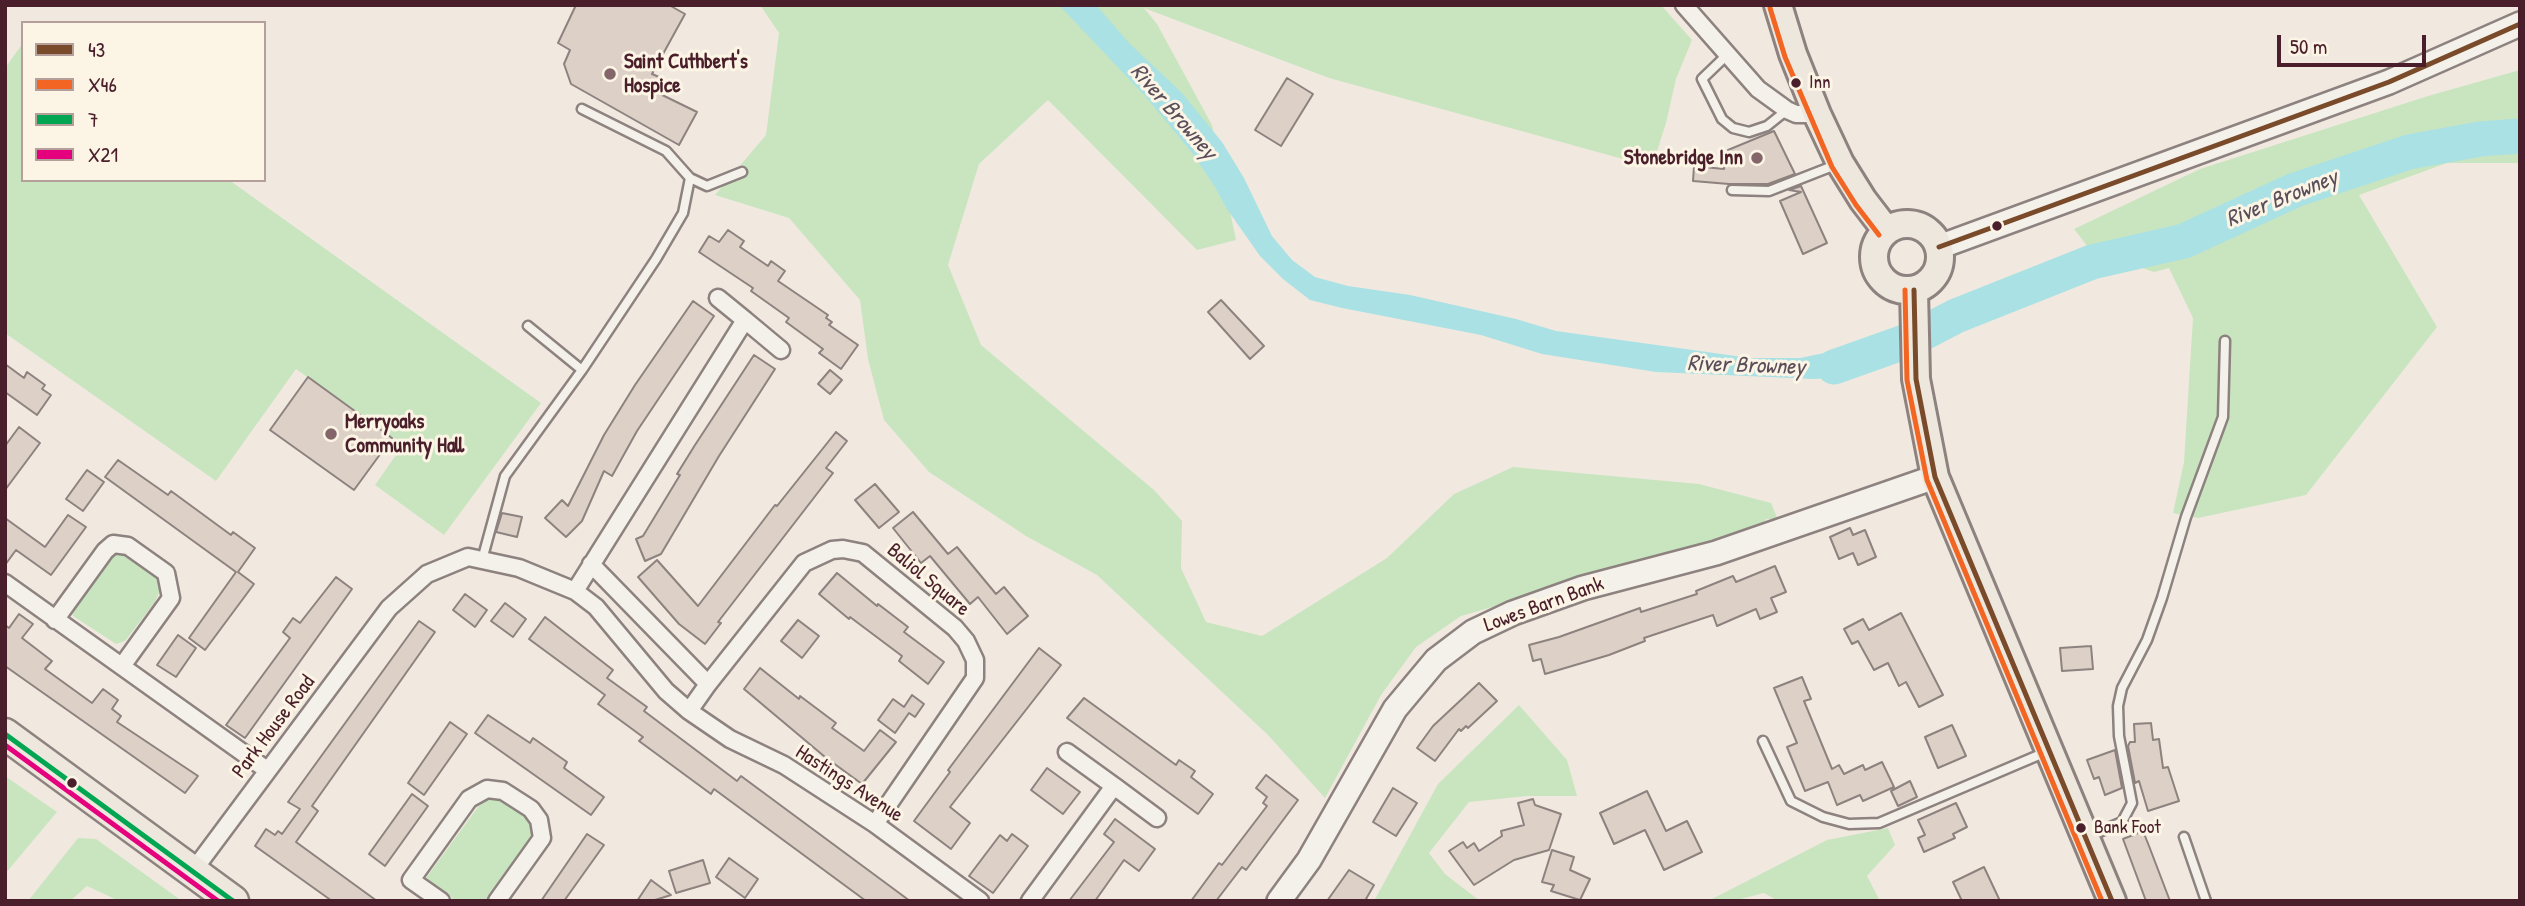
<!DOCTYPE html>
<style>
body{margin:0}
#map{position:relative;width:2525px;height:906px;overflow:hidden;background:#f1e9df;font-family:"Patrick Hand",sans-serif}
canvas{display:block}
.frame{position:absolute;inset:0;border:7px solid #4a1f2b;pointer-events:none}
.legend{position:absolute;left:21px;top:21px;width:245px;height:161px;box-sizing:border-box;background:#fcf5e5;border:2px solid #b59f9b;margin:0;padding:9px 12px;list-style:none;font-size:21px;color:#4a1f2b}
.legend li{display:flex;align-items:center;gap:14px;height:35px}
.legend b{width:35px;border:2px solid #b59f9b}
.scale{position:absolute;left:2277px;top:35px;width:149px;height:32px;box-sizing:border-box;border:4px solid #4a1f2b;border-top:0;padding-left:9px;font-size:21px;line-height:24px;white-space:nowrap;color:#4a1f2b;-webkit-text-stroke:5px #fcf5e5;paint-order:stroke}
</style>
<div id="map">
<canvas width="2525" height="906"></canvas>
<div class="frame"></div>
<ul class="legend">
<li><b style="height:9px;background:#7a4b2a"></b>43</li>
<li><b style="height:9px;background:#f26522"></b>X46</li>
<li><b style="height:9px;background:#00a651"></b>7</li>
<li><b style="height:9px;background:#e5007d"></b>X21</li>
</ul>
<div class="scale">50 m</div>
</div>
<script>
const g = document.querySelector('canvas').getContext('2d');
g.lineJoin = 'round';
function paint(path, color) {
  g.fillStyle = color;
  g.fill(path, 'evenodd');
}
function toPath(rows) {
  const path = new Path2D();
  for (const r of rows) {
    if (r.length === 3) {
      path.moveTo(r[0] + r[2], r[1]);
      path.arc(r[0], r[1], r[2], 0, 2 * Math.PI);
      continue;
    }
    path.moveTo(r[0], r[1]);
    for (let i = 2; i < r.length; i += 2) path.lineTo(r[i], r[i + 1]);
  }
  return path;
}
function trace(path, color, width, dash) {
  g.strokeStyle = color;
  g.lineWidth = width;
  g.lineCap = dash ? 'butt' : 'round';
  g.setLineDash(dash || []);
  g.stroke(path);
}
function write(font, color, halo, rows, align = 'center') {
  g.font = font + ' "Patrick Hand",sans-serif';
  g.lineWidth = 6;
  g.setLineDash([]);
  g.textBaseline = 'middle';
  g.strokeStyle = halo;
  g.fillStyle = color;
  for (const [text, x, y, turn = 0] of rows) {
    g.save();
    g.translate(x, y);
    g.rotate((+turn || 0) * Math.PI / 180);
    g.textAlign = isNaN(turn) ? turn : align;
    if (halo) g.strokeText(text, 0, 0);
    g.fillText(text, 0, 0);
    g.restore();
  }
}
const green = toPath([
 [760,5,1661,5,1692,40,1676,79,1666,123,1652,167,1329,78,1144,8,1157,24,1212,125,1236,240,1197,250,1048,100,979,164,948,265,981,345,1154,490,1182,521,1181,568,1206,622,1262,636,1387,558,1454,494,1513,467,1699,484,1771,503,1778,520,1766,519,1763,526,1708,545,1461,616,1416,647,1381,695,1325,798,1268,735,1097,575,1026,536,929,472,884,420,868,359,860,300,789,218,715,195,766,135,779,33],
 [23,43,23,180,229,180,541,403,444,535,375,485,403,445,296,369,216,481,5,333,5,68],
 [2520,70,2520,163,2447,163,2359,195,2437,327,2306,495,2198,518,2173,513,2184,462,2193,318,2169,268,2154,272,2091,251,2074,229,2200,169,2428,96],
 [117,551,125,553,157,577,161,588,155,602,125,641,116,644,73,616,72,608,109,555],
 [1519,705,1567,760,1577,796,1527,796,1469,802,1429,853,1445,874,1480,901,1374,901,1438,784],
 [5,776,57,812,5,874],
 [499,797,527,814,535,825,530,838,485,901,456,901,426,878,478,807,486,800],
 [1888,828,1895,845,1867,876,1880,901,1778,901,1764,893,1733,901,1708,901,1827,840],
 [78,838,96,839,182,901,119,901,87,886,70,901,28,901]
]);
const water = toPath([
 [1059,5,1096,5,1130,44,1181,92,1222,142,1244,178,1272,236,1292,260,1315,277,1348,286,1410,295,1516,319,1556,331,1750,358,1800,358,1839,350,1876,337,1882,365,1856,376,1814,379,1656,372,1542,354,1481,335,1342,308,1310,300,1283,279,1260,256,1227,209,1215,187,1193,154,1146,97]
]);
const river = toPath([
 [1834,367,1910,340,1956,316,2092,262,2184,241,2295,190,2409,152,2480,139,2520,136]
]);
const building = toPath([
 [576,5,669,5,685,14,652,74,659,77,652,90,697,112,679,145,571,84,564,64,570,50,558,43,576,5],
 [1287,78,1313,94,1281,146,1255,130,1287,78],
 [1774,131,1795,174,1768,184,1729,184,1693,181,1694,166,1724,169,1728,150,1774,131],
 [1801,186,1827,243,1803,254,1780,201,1801,192,1789,190,1801,186],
 [728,230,744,241,740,247,768,266,771,261,785,271,778,281,828,315,826,318,832,322,829,325,858,345,841,369,819,353,823,349,786,322,789,318,751,291,753,288,699,252,709,236,719,242,728,230],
 [1221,300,1264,346,1250,359,1208,312,1221,300],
 [693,301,714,316,637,431,612,476,604,471,582,521,566,537,545,518,562,500,568,506,604,435,635,385,693,301],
 [754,355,775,369,719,456,661,554,645,561,636,539,643,536,680,475,677,474,695,445,754,355],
 [5,364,24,378,27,372,45,385,42,389,51,395,37,415,5,392,5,364],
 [830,370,842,380,830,394,818,384,830,370],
 [308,377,392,438,354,490,270,430,308,377],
 [19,427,40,443,5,490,5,446,19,427],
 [836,432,847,441,826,468,833,473,718,622,721,623,705,644,679,624,638,577,657,560,698,606,775,505,777,506,836,432],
 [118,460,168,495,171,491,231,535,233,532,255,548,238,572,254,584,205,650,189,638,236,572,105,477,118,460],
 [87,470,104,482,83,511,66,499,87,470],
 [875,484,899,512,879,528,855,500,875,484],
 [913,512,948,554,957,547,996,594,1004,587,1028,616,1007,634,978,597,970,604,930,556,921,563,893,528,913,512],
 [502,513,522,517,517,537,496,532,502,513],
 [68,515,86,527,51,575,16,550,5,565,5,518,45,547,68,515],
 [1850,528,1853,535,1865,530,1876,557,1858,565,1853,553,1839,559,1830,537,1850,528],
 [1775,566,1786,592,1771,598,1777,612,1760,619,1756,609,1717,626,1713,615,1644,638,1645,641,1609,655,1545,674,1541,659,1533,661,1529,645,1559,637,1640,608,1641,612,1697,594,1696,591,1733,576,1736,582,1775,566],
 [837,573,877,606,878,604,908,627,904,632,944,662,928,684,899,661,902,656,850,617,849,619,819,594,837,573],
 [336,577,352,589,245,738,226,725,290,638,283,632,293,618,300,623,336,577],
 [465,594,487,610,475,627,453,610,465,594],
 [505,603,526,619,513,637,491,621,505,603],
 [1901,613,1943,695,1919,707,1906,682,1899,686,1888,663,1874,670,1858,641,1852,644,1844,629,1863,619,1869,630,1901,613],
 [19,614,33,624,22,638,52,661,45,669,92,703,103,689,118,700,112,709,121,716,117,722,198,776,185,793,5,666,5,625,9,628,19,614],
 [545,617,613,670,607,678,647,707,644,711,737,781,741,776,910,901,866,901,714,789,711,794,639,741,643,737,598,704,605,695,529,639,545,617],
 [798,620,819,636,802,658,781,641,798,620],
 [419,621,435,632,312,806,318,811,296,842,377,901,332,901,255,846,266,829,275,835,278,831,282,834,300,809,288,802,419,621],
 [178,635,196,648,176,677,157,665,178,635],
 [2091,646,2093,669,2062,671,2060,648,2091,646],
 [1039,648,1061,665,950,807,970,823,951,849,914,821,950,772,948,770,1039,648],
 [760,668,799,699,800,696,836,723,832,728,864,751,880,730,896,742,862,784,825,757,744,689,760,668],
 [1802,677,1811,699,1804,701,1832,769,1839,765,1844,774,1863,765,1865,770,1882,762,1894,787,1863,801,1860,795,1837,805,1828,782,1805,791,1787,747,1797,743,1774,688,1802,677],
 [1479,683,1497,701,1468,728,1466,726,1461,731,1459,729,1435,761,1417,748,1433,726,1479,683],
 [912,695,924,704,915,717,909,713,895,733,878,720,893,699,904,707,912,695],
 [1084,698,1176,765,1179,760,1195,771,1191,777,1213,794,1198,814,1067,718,1084,698],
 [488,715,530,743,533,738,567,762,564,768,604,797,591,815,475,733,488,715],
 [450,722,467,734,424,795,408,783,450,722],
 [2151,723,2153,740,2159,739,2163,768,2168,767,2179,801,2148,811,2139,781,2135,783,2128,746,2130,742,2135,742,2134,724,2151,723],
 [1952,725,1966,756,1938,768,1925,737,1952,725],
 [2115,750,2122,788,2105,795,2099,777,2094,779,2087,760,2115,750],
 [1047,768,1080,792,1063,814,1031,790,1047,768],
 [1266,775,1298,800,1246,870,1242,867,1216,901,1191,901,1219,863,1222,865,1267,806,1263,803,1267,797,1256,788,1266,775],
 [1910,781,1917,797,1898,806,1891,791,1910,781],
 [1393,788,1417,803,1396,836,1373,822,1393,788],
 [1647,791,1666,831,1687,821,1702,852,1664,870,1645,830,1614,844,1600,813,1647,791],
 [412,794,428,806,385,866,369,854,412,794],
 [1533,799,1535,805,1561,814,1549,850,1514,860,1474,885,1449,851,1463,842,1467,848,1474,843,1479,851,1502,836,1501,831,1524,825,1518,803,1533,799],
 [1956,803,1967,827,1953,834,1955,838,1924,852,1918,838,1925,835,1918,820,1956,803],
 [1115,819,1155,849,1139,871,1124,860,1095,901,1069,901,1114,842,1104,834,1115,819],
 [2143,831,2149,846,2170,901,2146,901,2123,839,2143,831],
 [587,834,604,845,564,901,541,901,587,834],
 [1012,834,1028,846,993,893,969,876,1000,835,1007,841,1012,834],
 [1552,850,1574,857,1570,870,1590,879,1580,900,1551,891,1554,885,1542,882,1552,850],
 [729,858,758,879,745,898,716,877,729,858],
 [703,860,710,883,676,893,669,871,703,860],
 [1984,867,2000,901,1962,901,1953,882,1984,867],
 [1349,870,1374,885,1366,899,1369,901,1327,901,1349,870],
 [651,880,671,895,652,901,637,901,651,880]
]);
const lane = toPath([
 [1728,54,1702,79,1722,119,1733,128,1749,132,1767,126,1787,110],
 [690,178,707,186,742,172],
 [1732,190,1769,191,1838,164],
 [528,326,582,370],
 [482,560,505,476,582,370,656,259,683,213,690,178,666,151,582,109],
 [1763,741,1791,801,1823,817,1849,824,1879,823,2046,752],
 [2088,837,2122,822,2132,803,2119,736,2118,706,2122,688,2147,640,2162,598,2186,517,2223,417,2225,341],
 [2184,837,2206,901]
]);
const street = toPath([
 [1684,5,1758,89,1787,110,1796,114,1817,114],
 [745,320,781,350],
 [591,564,708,684],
 [5,583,267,770],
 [575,591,745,320,718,298],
 [55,620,105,551,113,544,128,546,166,573,171,598,122,666],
 [689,711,708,684,804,563,832,550,843,549,863,553,955,628,966,641,975,660,975,678,875,824],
 [1114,786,1157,818],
 [193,871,389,608,427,574,468,557,519,568,575,591,596,607,666,691,689,711,730,739,784,765,875,824,980,901],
 [441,901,411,880,469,799,487,789,503,791,531,809,539,820,542,838,497,901],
 [1030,901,1114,786,1067,752]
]);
const secondary = toPath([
 [1939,247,2389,82,2520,24],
 [1279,901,1309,860,1395,709,1436,660,1473,632,1513,613,1583,588,1716,553,1935,477]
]);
const primary = toPath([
 [1778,5,1793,54,1817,114,1840,163,1863,200,1886,230],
 [1907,257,33],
 [1914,290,1916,379,1935,477,2112,901]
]);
const highway = toPath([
 [5,734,233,901]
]);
const bus1 = toPath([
 [1939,247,2389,82,2520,24],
 [1914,290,1916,379,1935,477,2112,901]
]);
const bus2 = toPath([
 [1770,8,1785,57,1832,167,1856,205,1879,235],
 [1905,290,1907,380,1927,480,2102,901]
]);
const bus3 = toPath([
 [5,734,233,901]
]);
const bus4 = toPath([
 [5,745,218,901]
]);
const markers = [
 [610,74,7,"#84666a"],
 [1796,83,6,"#4a1f2b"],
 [1757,158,7,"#84666a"],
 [1997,226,6,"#4a1f2b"],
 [331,434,7,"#84666a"],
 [72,783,6,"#4a1f2b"],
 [2081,828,6,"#4a1f2b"]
];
const busNames = [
 ["Inn",1809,83],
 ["Bank Foot",2094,828]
];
const poiNames = [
 ["Saint Cuthbert's",624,62],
 ["Hospice",624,86],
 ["Stonebridge Inn",1743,158,"right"],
 ["Merryoaks",345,422],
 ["Community Hall",345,446]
];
const streetNames = [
 ["Baliol Square",928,580,40],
 ["Lowes Barn Bank",1544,605,-20],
 ["Park House Road",274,727,-53],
 ["Hastings Avenue",849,784,33]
];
const waterNames = [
 ["River Browney",1173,112,49],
 ["River Browney",2282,199,-22],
 ["River Browney",1746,366,2]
];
paint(green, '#c9e5c0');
paint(water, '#aae1e4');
trace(river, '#aae1e4', 35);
paint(building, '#ddd0c6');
trace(building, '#8d827f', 2);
trace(lane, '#8d827f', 13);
trace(street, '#8d827f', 21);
trace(secondary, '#8d827f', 28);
trace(primary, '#8d827f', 32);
trace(highway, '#8d827f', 35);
trace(lane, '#f4f1ea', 8);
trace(street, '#f4f1ea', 16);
trace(secondary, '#f4f1ea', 23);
trace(primary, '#eee7dd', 26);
trace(highway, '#eee7dd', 30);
trace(bus1, '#7a4b2a', 5);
trace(bus2, '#f26522', 5);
trace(bus3, '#00a651', 5);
trace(bus4, '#e5007d', 5);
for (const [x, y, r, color] of markers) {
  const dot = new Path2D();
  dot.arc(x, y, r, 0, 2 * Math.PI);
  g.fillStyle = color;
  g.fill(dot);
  trace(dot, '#fcf5e5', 2.5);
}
write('19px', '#4a1f2b', '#fcf5e5', busNames, 'left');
write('bold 21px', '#4a1f2b', '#fcf5e5', poiNames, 'left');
write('21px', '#4a1f2b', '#fcf5e5', streetNames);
write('italic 23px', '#5a4e5a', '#fcf5e5', waterNames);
</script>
